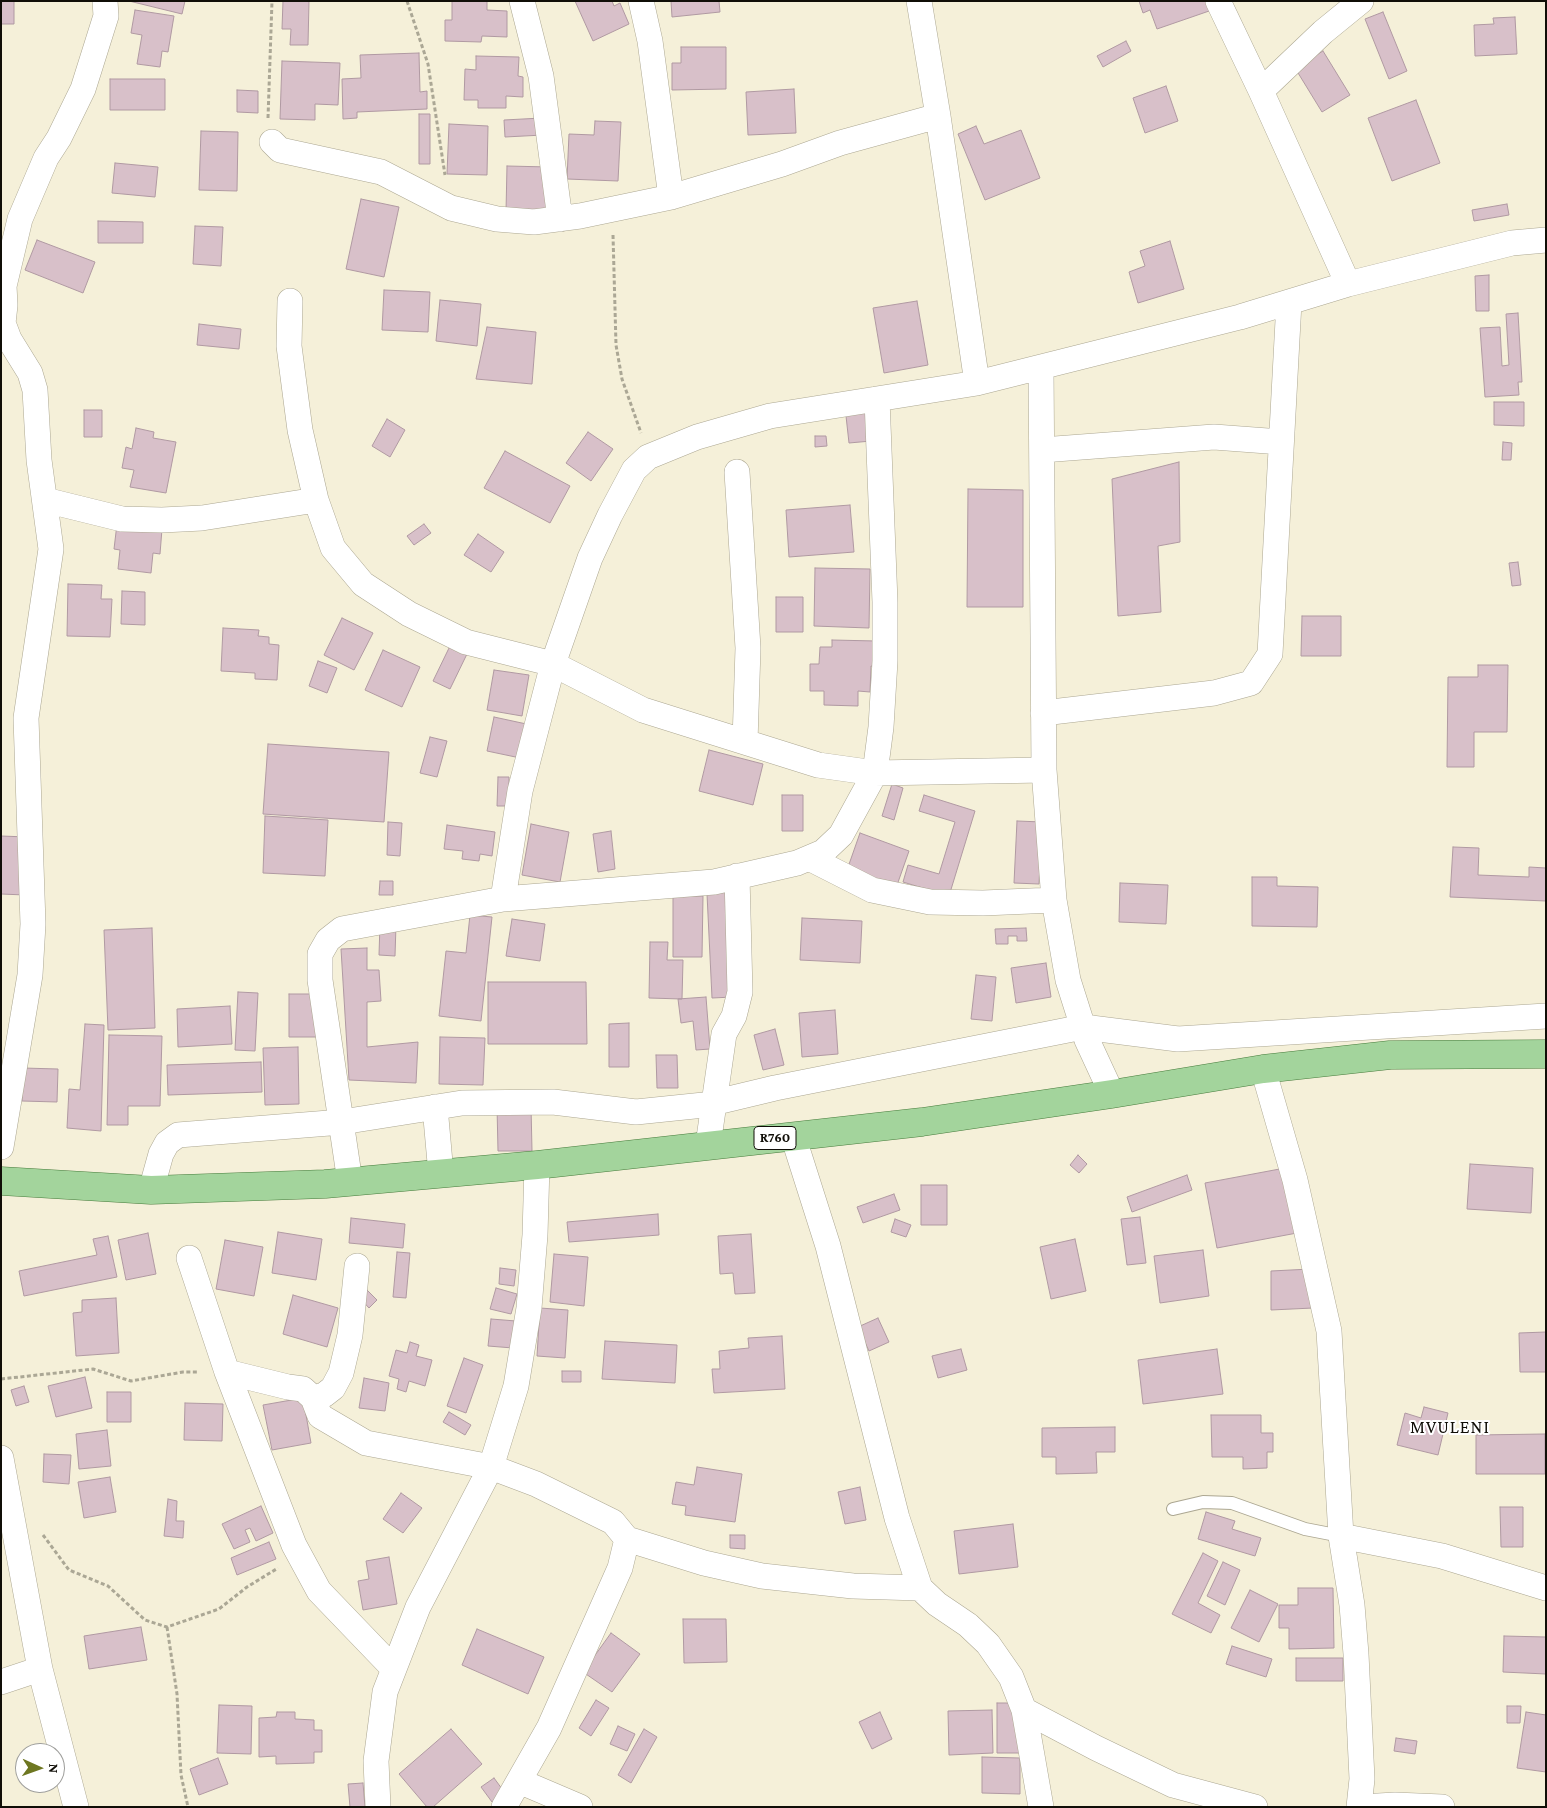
<!DOCTYPE html>
<style>
body{margin:0}
#map{position:relative;width:1547px;height:1808px;overflow:hidden;background:#f5f0d9;font-family:"Crimson Pro",serif}
canvas{display:block}
.frame{position:absolute;inset:0;border:2px solid #100e07;pointer-events:none}
.north{position:absolute;left:15px;top:1743px;width:50px;height:50px;box-sizing:border-box;background:#fff;border:1px solid #9f9f9c;border-radius:50%;rotate:92deg;font-size:14px;font-weight:700;line-height:20px;text-align:center;color:#100e07}
.north::after{content:'';display:block;margin:auto;width:18px;height:22px;background:#6e7721;clip-path:polygon(50% 0,100% 100%,50% 72%,0 100%)}
</style>
<div id="map">
<canvas width="1547" height="1808"></canvas>
<div class="frame"></div>
<div class="north">N</div>
</div>
<script>
const g = document.querySelector('canvas').getContext('2d');
g.lineJoin = 'round';
function paint(path, color) {
  g.fillStyle = color;
  g.fill(path, 'evenodd');
}
function toPath(rows) {
  const path = new Path2D();
  for (const r of rows) {
    path.moveTo(r[0], r[1]);
    for (let i = 2; i < r.length; i += 2) path.lineTo(r[i], r[i + 1]);
  }
  return path;
}
function trace(path, color, width, dash) {
  g.strokeStyle = color;
  g.lineWidth = width;
  g.lineCap = dash ? 'butt' : 'round';
  g.setLineDash(dash || []);
  g.stroke(path);
}
function write(font, color, halo, rows, align = 'center') {
  g.font = font + ' "Crimson Pro",serif';
  g.lineWidth = 4;
  g.setLineDash([]);
  g.textBaseline = 'middle';
  g.strokeStyle = halo;
  g.fillStyle = color;
  for (const [text, x, y, turn = 0] of rows) {
    g.save();
    g.translate(x, y);
    g.rotate((+turn || 0) * Math.PI / 180);
    g.textAlign = isNaN(turn) ? turn : align;
    if (halo) g.strokeText(text, 0, 0);
    g.fillText(text, 0, 0);
    g.restore();
  }
}
const building = toPath([
 [1,1,14,1,14,24,1,24,1,1],
 [129,1,185,1,182,14,129,1],
 [283,1,309,1,308,45,290,45,291,29,282,29,283,1],
 [452,1,487,1,487,10,507,11,507,37,482,36,481,42,445,41,445,20,452,20,452,1],
 [575,1,612,1,614,6,620,3,629,24,593,41,575,1],
 [671,1,719,1,720,12,672,17,671,1],
 [1139,1,1209,1,1212,10,1157,29,1150,10,1143,13,1139,1],
 [135,10,174,16,168,52,162,51,160,67,137,64,142,35,131,33,135,10],
 [1383,12,1407,71,1389,79,1365,19,1383,12],
 [1515,17,1517,54,1475,56,1474,25,1494,24,1493,18,1515,17],
 [1126,41,1131,51,1103,67,1097,56,1126,41],
 [681,47,726,47,726,89,672,90,672,63,681,63,681,47],
 [1323,51,1350,95,1322,112,1295,68,1323,51],
 [419,53,420,92,427,91,427,109,357,112,357,118,343,119,342,79,361,78,360,55,419,53],
 [476,56,519,57,518,76,523,77,523,97,506,96,506,108,478,108,478,100,464,100,465,69,476,70,476,56],
 [282,61,340,63,338,105,315,104,315,120,280,119,282,61],
 [110,79,165,79,165,110,110,110,110,79],
 [1166,86,1178,121,1145,133,1133,98,1166,86],
 [794,89,796,133,748,135,746,92,794,89],
 [237,90,258,91,258,113,237,112,237,90],
 [1416,100,1440,163,1392,181,1368,118,1416,100],
 [419,114,430,114,430,164,419,164,419,114],
 [542,118,543,135,505,137,504,120,542,118],
 [595,121,621,122,618,181,567,179,569,134,594,135,595,121],
 [449,124,488,126,487,175,447,174,449,124],
 [976,126,984,144,1021,130,1040,178,985,200,958,134,976,126],
 [201,131,238,132,237,191,199,190,201,131],
 [115,163,158,167,155,197,112,193,115,163],
 [507,166,549,167,548,213,506,212,507,166],
 [361,199,399,207,384,277,346,269,361,199],
 [1507,204,1509,215,1474,221,1472,210,1507,204],
 [98,221,143,222,143,243,98,243,98,221],
 [195,226,223,227,221,266,193,264,195,226],
 [37,240,95,262,83,293,25,270,37,240],
 [1170,241,1184,289,1138,303,1129,272,1145,266,1140,251,1170,241],
 [1489,275,1489,311,1476,311,1475,276,1489,275],
 [384,290,430,292,428,332,382,330,384,290],
 [440,300,481,304,477,346,436,341,440,300],
 [917,301,928,365,884,373,873,308,917,301],
 [1518,313,1522,382,1518,382,1519,395,1485,397,1480,328,1500,327,1502,366,1509,365,1506,314,1518,313],
 [199,324,241,329,239,349,197,345,199,324],
 [487,327,536,332,532,384,476,379,487,327],
 [1494,402,1524,402,1524,426,1494,425,1494,402],
 [868,405,871,441,849,443,845,407,868,405],
 [84,410,102,410,102,437,84,437,84,410],
 [387,419,405,430,390,457,372,446,387,419],
 [136,428,154,432,153,438,176,442,166,493,130,487,134,470,122,468,126,447,132,449,136,428],
 [588,432,613,449,591,481,566,463,588,432],
 [815,436,826,436,827,446,815,447,815,436],
 [1503,442,1512,443,1511,460,1502,460,1503,442],
 [505,451,570,486,550,523,484,488,505,451],
 [1179,462,1180,542,1158,546,1161,612,1118,616,1112,479,1179,462],
 [968,489,1023,490,1023,607,967,607,968,489],
 [850,505,854,552,789,557,786,510,850,505],
 [117,524,162,529,160,554,153,553,151,573,118,569,120,550,114,549,117,524],
 [424,524,431,533,414,545,407,536,424,524],
 [478,534,504,552,491,572,464,555,478,534],
 [1518,562,1521,585,1512,586,1509,563,1518,562],
 [815,568,870,569,869,628,814,626,815,568],
 [68,584,102,585,101,599,112,599,110,637,67,636,68,584],
 [122,591,145,592,145,625,121,624,122,591],
 [776,597,803,597,803,632,776,632,776,597],
 [1302,616,1341,616,1341,656,1301,656,1302,616],
 [342,618,373,633,354,670,324,655,342,618],
 [223,628,259,630,258,636,269,637,269,644,279,645,277,680,255,679,255,673,221,671,223,628],
 [832,640,876,641,876,667,871,666,870,692,858,691,858,706,824,705,824,691,810,691,810,664,819,664,820,647,832,647,832,640],
 [450,646,467,654,450,689,433,681,450,646],
 [383,650,420,667,402,707,365,690,383,650],
 [318,661,337,668,327,693,309,686,318,661],
 [1478,665,1508,665,1507,732,1474,732,1474,767,1447,767,1448,677,1478,677,1478,665],
 [494,670,529,675,522,716,487,710,494,670],
 [494,717,531,725,525,759,487,751,494,717],
 [430,737,447,741,437,777,420,773,430,737],
 [268,744,389,752,384,822,263,814,268,744],
 [709,750,763,764,753,805,699,791,709,750],
 [498,777,509,777,509,793,517,806,497,806,498,777],
 [892,784,903,788,894,820,882,816,892,784],
 [782,795,803,795,803,831,782,831,782,795],
 [924,795,975,811,949,896,903,882,908,865,939,874,955,822,919,811,924,795],
 [265,816,328,820,325,876,263,873,265,816],
 [1017,821,1042,822,1039,884,1014,883,1017,821],
 [388,822,402,823,400,856,387,855,388,822],
 [531,824,569,832,560,882,522,875,531,824],
 [447,825,495,832,492,856,480,854,479,861,462,859,463,851,444,849,447,825],
 [611,831,615,869,598,872,593,834,611,831],
 [860,833,909,851,896,888,847,870,860,833],
 [1,836,27,837,25,895,1,894,1,836],
 [1453,847,1479,848,1478,875,1529,877,1529,867,1546,868,1546,901,1450,897,1453,847],
 [1252,877,1277,877,1277,886,1318,887,1317,927,1252,926,1252,877],
 [380,881,393,881,393,895,379,895,380,881],
 [1120,883,1168,885,1166,924,1119,922,1120,883],
 [728,892,733,997,712,998,707,894,728,892],
 [673,896,703,896,702,957,673,957,673,896],
 [470,915,492,917,481,1021,439,1016,446,951,466,953,470,915],
 [802,918,862,921,860,963,800,960,802,918],
 [512,919,545,924,540,961,506,956,512,919],
 [380,924,396,925,395,956,379,955,380,924],
 [152,928,155,1028,108,1030,104,930,152,928],
 [1026,928,1027,941,1017,941,1017,936,1008,936,1008,944,996,944,995,929,1026,928],
 [650,942,668,942,667,960,683,960,682,999,649,998,650,942],
 [367,948,367,970,379,970,381,1001,367,1002,367,1047,418,1042,416,1083,349,1080,341,949,367,948],
 [1046,963,1051,997,1016,1003,1011,968,1046,963],
 [976,975,996,977,992,1021,971,1019,976,975],
 [488,982,586,982,587,1044,488,1044,488,982],
 [238,992,258,993,255,1051,235,1050,238,992],
 [289,994,315,994,316,1037,289,1037,289,994],
 [706,997,710,1049,696,1050,693,1021,681,1023,678,999,706,997],
 [230,1006,232,1044,178,1047,177,1009,230,1006],
 [835,1010,838,1054,802,1057,799,1013,835,1010],
 [629,1023,629,1067,609,1067,609,1024,629,1023],
 [85,1024,104,1025,101,1131,67,1128,69,1089,80,1090,85,1024],
 [775,1029,784,1065,763,1070,754,1035,775,1029],
 [109,1035,162,1036,160,1106,128,1106,128,1125,107,1125,109,1035],
 [440,1037,485,1038,483,1085,439,1084,440,1037],
 [298,1047,299,1104,265,1105,263,1048,298,1047],
 [656,1055,677,1055,678,1088,657,1088,656,1055],
 [261,1062,262,1092,168,1095,167,1065,261,1062],
 [23,1068,58,1069,57,1102,22,1101,23,1068],
 [497,1106,531,1106,532,1151,498,1151,497,1106],
 [1078,1155,1087,1164,1079,1173,1070,1165,1078,1155],
 [1470,1164,1533,1168,1531,1213,1467,1209,1470,1164],
 [1285,1168,1297,1233,1217,1248,1205,1183,1285,1168],
 [1187,1175,1192,1190,1132,1212,1127,1197,1187,1175],
 [921,1185,947,1185,947,1225,921,1225,921,1185],
 [894,1194,900,1210,863,1223,857,1207,894,1194],
 [658,1214,659,1235,569,1242,567,1222,658,1214],
 [1140,1217,1146,1263,1127,1265,1121,1219,1140,1217],
 [351,1218,405,1224,403,1248,349,1243,351,1218],
 [895,1219,911,1225,906,1237,891,1232,895,1219],
 [278,1232,322,1239,316,1280,272,1273,278,1232],
 [148,1233,156,1274,126,1280,118,1240,148,1233],
 [751,1234,755,1293,735,1294,733,1273,720,1274,718,1236,751,1234],
 [108,1236,117,1277,24,1296,19,1271,97,1255,93,1239,108,1236],
 [1075,1239,1086,1291,1051,1299,1040,1247,1075,1239],
 [225,1240,263,1247,254,1296,216,1289,225,1240],
 [1203,1250,1209,1296,1160,1303,1154,1256,1203,1250],
 [397,1252,410,1253,406,1298,393,1297,397,1252],
 [554,1254,588,1257,584,1306,550,1302,554,1254],
 [500,1268,516,1270,514,1286,499,1284,500,1268],
 [1311,1269,1313,1308,1271,1310,1271,1271,1311,1269],
 [496,1288,517,1294,511,1314,490,1309,496,1288],
 [367,1290,377,1300,369,1308,359,1297,367,1290],
 [293,1295,338,1308,327,1347,283,1334,293,1295],
 [116,1298,119,1353,76,1356,73,1313,82,1312,82,1300,116,1298],
 [540,1308,568,1310,565,1358,537,1356,540,1308],
 [878,1318,889,1342,869,1351,858,1327,878,1318],
 [491,1319,516,1321,513,1348,488,1346,491,1319],
 [1546,1332,1546,1372,1520,1372,1519,1333,1546,1332],
 [782,1336,785,1389,714,1393,712,1369,720,1369,719,1351,749,1348,748,1338,782,1336],
 [605,1341,677,1345,675,1383,602,1379,605,1341],
 [410,1342,419,1345,416,1356,432,1360,425,1386,409,1381,406,1392,397,1389,399,1379,389,1376,396,1350,407,1353,410,1342],
 [961,1349,967,1370,938,1378,932,1356,961,1349],
 [1217,1349,1223,1394,1143,1404,1138,1360,1217,1349],
 [464,1358,483,1365,466,1413,447,1406,464,1358],
 [562,1371,581,1371,581,1382,562,1382,562,1371],
 [85,1377,92,1408,56,1417,48,1386,85,1377],
 [364,1378,389,1383,385,1411,359,1408,364,1378],
 [24,1386,29,1402,16,1406,11,1390,24,1386],
 [107,1392,131,1392,131,1422,107,1422,107,1392],
 [303,1398,311,1443,272,1450,263,1405,303,1398],
 [185,1403,223,1404,222,1441,184,1440,185,1403],
 [1424,1407,1448,1413,1438,1455,1397,1445,1405,1413,1421,1418,1424,1407],
 [449,1412,471,1425,465,1435,443,1422,449,1412],
 [1211,1415,1261,1415,1261,1433,1273,1433,1273,1452,1267,1452,1267,1468,1243,1469,1243,1457,1212,1457,1211,1415],
 [1115,1427,1115,1452,1096,1452,1097,1473,1056,1474,1056,1457,1042,1457,1042,1428,1115,1427],
 [107,1430,111,1466,79,1469,76,1434,107,1430],
 [1545,1434,1545,1474,1476,1474,1476,1435,1545,1434],
 [44,1454,71,1455,69,1484,43,1482,44,1454],
 [697,1467,742,1474,735,1522,685,1515,686,1506,672,1504,676,1482,694,1485,697,1467],
 [110,1477,116,1512,84,1518,78,1482,110,1477],
 [860,1487,866,1520,845,1524,838,1492,860,1487],
 [401,1493,422,1508,403,1533,383,1519,401,1493],
 [168,1499,177,1501,176,1521,184,1521,183,1538,164,1536,168,1499],
 [261,1506,273,1533,256,1541,250,1528,245,1530,250,1542,234,1549,222,1524,261,1506],
 [1500,1507,1523,1507,1523,1547,1501,1547,1500,1507],
 [1206,1512,1235,1521,1232,1529,1261,1538,1255,1556,1198,1539,1206,1512],
 [1013,1524,1018,1567,959,1574,954,1531,1013,1524],
 [730,1535,745,1535,745,1549,730,1548,730,1535],
 [269,1542,276,1559,237,1575,231,1558,269,1542],
 [1203,1553,1218,1561,1198,1603,1220,1615,1211,1633,1172,1614,1203,1553],
 [389,1557,397,1604,363,1610,358,1581,369,1579,366,1561,389,1557],
 [1223,1562,1240,1570,1225,1605,1207,1596,1223,1562],
 [1298,1588,1333,1588,1334,1648,1289,1649,1289,1628,1279,1628,1279,1605,1298,1605,1298,1588],
 [1250,1590,1278,1604,1259,1642,1231,1628,1250,1590],
 [683,1619,726,1619,727,1662,684,1663,683,1619],
 [141,1627,147,1660,89,1669,84,1636,141,1627],
 [477,1629,544,1657,528,1694,462,1665,477,1629],
 [611,1633,640,1654,612,1692,583,1672,611,1633],
 [1504,1636,1546,1637,1546,1674,1503,1672,1504,1636],
 [1232,1646,1272,1659,1266,1677,1226,1664,1232,1646],
 [1296,1658,1343,1658,1343,1681,1296,1681,1296,1658],
 [596,1700,609,1708,591,1736,579,1728,596,1700],
 [997,1703,1020,1703,1020,1753,997,1753,997,1703],
 [219,1705,252,1706,251,1754,217,1753,219,1705],
 [1507,1706,1521,1706,1520,1723,1507,1723,1507,1706],
 [992,1710,993,1753,949,1755,948,1711,992,1710],
 [277,1712,295,1712,295,1719,314,1720,314,1730,322,1730,322,1752,314,1752,314,1763,276,1764,276,1756,259,1757,259,1718,276,1717,277,1712],
 [880,1712,892,1739,872,1749,859,1722,880,1712],
 [1526,1712,1546,1715,1546,1772,1517,1768,1526,1712],
 [618,1726,635,1734,627,1751,610,1744,618,1726],
 [451,1729,482,1764,433,1807,427,1807,399,1774,451,1729],
 [644,1729,657,1737,631,1783,618,1775,644,1729],
 [1396,1738,1417,1741,1415,1754,1394,1751,1396,1738],
 [982,1757,1020,1758,1020,1794,982,1793,982,1757],
 [218,1758,228,1784,199,1795,190,1769,218,1758],
 [494,1778,505,1793,492,1802,481,1787,494,1778],
 [363,1783,365,1807,350,1807,348,1784,363,1783]
]);
const path = toPath([
 [407,1,428,64,445,175],
 [268,118,272,1],
 [613,235,616,345,622,379,641,433],
 [1,1379,93,1369,131,1381,183,1372,199,1372],
 [43,1535,69,1570,108,1586,145,1620,167,1627,219,1609,247,1587,278,1568],
 [167,1627,177,1694,181,1775,188,1807]
]);
const lane = toPath([
 [1173,1509,1203,1502,1232,1503,1305,1529,1341,1536]
]);
const street = toPath([
 [522,1,541,76,560,219],
 [641,1,650,41,671,197],
 [919,1,938,116,977,383],
 [1218,1,1261,91,1348,284],
 [1261,91,1323,32,1361,1],
 [272,142,280,150,381,172,451,208,497,219,534,222,580,216,671,197,782,164,840,143,938,116],
 [290,301,289,346,300,430,316,500,333,548,363,584,409,614,466,642,553,664,643,710,818,765,875,773,1044,770],
 [1041,368,1044,770,1054,900,1068,980,1087,1040,1112,1094],
 [1042,450,1214,437,1281,442],
 [737,472,748,648,745,742],
 [45,500,122,519,162,520,202,518,316,500],
 [1043,713,1214,693,1251,683,1270,654,1289,302],
 [809,858,872,890,930,902,983,903,1054,900],
 [503,899,520,791,553,664,590,558,610,515,634,470,648,457,697,437,770,416,977,383,1240,317,1348,284,1512,243,1546,240],
 [1263,1069,1295,1180,1329,1331,1341,1536,1352,1605,1356,1654,1362,1779,1359,1807],
 [435,1107,441,1174],
 [793,1136,828,1246,897,1518,920,1588,937,1604,968,1625,988,1644,1011,1677,1024,1710,1041,1807],
 [708,1145,724,1034,734,1016,740,992,737,876],
 [1,1147,30,975,33,924,26,718,51,549,39,460,35,390,30,373,9,339,3,323,5,305,4,286,20,219,46,158,59,138,83,89,106,16,105,1],
 [350,1182,320,980,320,954,328,940,342,929,503,899,714,882,797,863,823,852,841,835,875,773,881,727,885,661,885,602,877,399],
 [151,1190,161,1154,167,1143,178,1135,342,1122,462,1103,553,1102,636,1112,704,1105,775,1088,1083,1027,1178,1039,1546,1016],
 [189,1258,227,1372,294,1545,319,1591,393,1668],
 [227,1372,288,1387,303,1389,313,1398,320,1416,366,1443,491,1467,536,1484,613,1522,627,1539,620,1568,549,1728,504,1807],
 [313,1398,324,1395,333,1388,341,1373,350,1335,357,1266],
 [1,1458,40,1669,76,1807],
 [1341,1536,1442,1556,1546,1588],
 [627,1539,704,1563,762,1576,853,1586,920,1588],
 [1,1682,40,1669],
 [1024,1710,1096,1748,1173,1785,1255,1807],
 [519,1781,580,1807],
 [378,1807,376,1761,385,1692,418,1607,491,1467,516,1386,529,1308,535,1235,537,1165],
 [1362,1807,1395,1805,1442,1807]
]);
const primary = toPath([
 [1,1181,151,1190,325,1184,537,1165,922,1122,1112,1094,1263,1069,1390,1055,1546,1054]
]);
const shields = [
 [775,1138,42]
];
const shieldNames = [
 ["R760",775,1138]
];
const quarterNames = [
 ["MVULENI",1450,1427]
];
paint(building, '#d8c0c9');
trace(building, '#b099a2', 1);
trace(lane, '#aca792', 14);
trace(street, '#aca792', 26);
trace(primary, '#487c3d', 29);
trace(path, '#aba795', 3, [4, 2.5]);
trace(lane, '#fff', 12);
trace(street, '#fff', 25);
trace(primary, '#a3d49c', 28);
for (const [x, y, w] of shields) {
  const box = new Path2D();
  box.roundRect(x - w / 2, y - 11.5, w, 23, 4);
  g.fillStyle = '#fff';
  g.fill(box);
  trace(box, '#100e07', 1);
}
write('bold 14px', '#100e07', null, shieldNames);
g.letterSpacing = '1px';
write('18px', '#100e07', '#fff', quarterNames);
g.letterSpacing = '0px';
</script>
